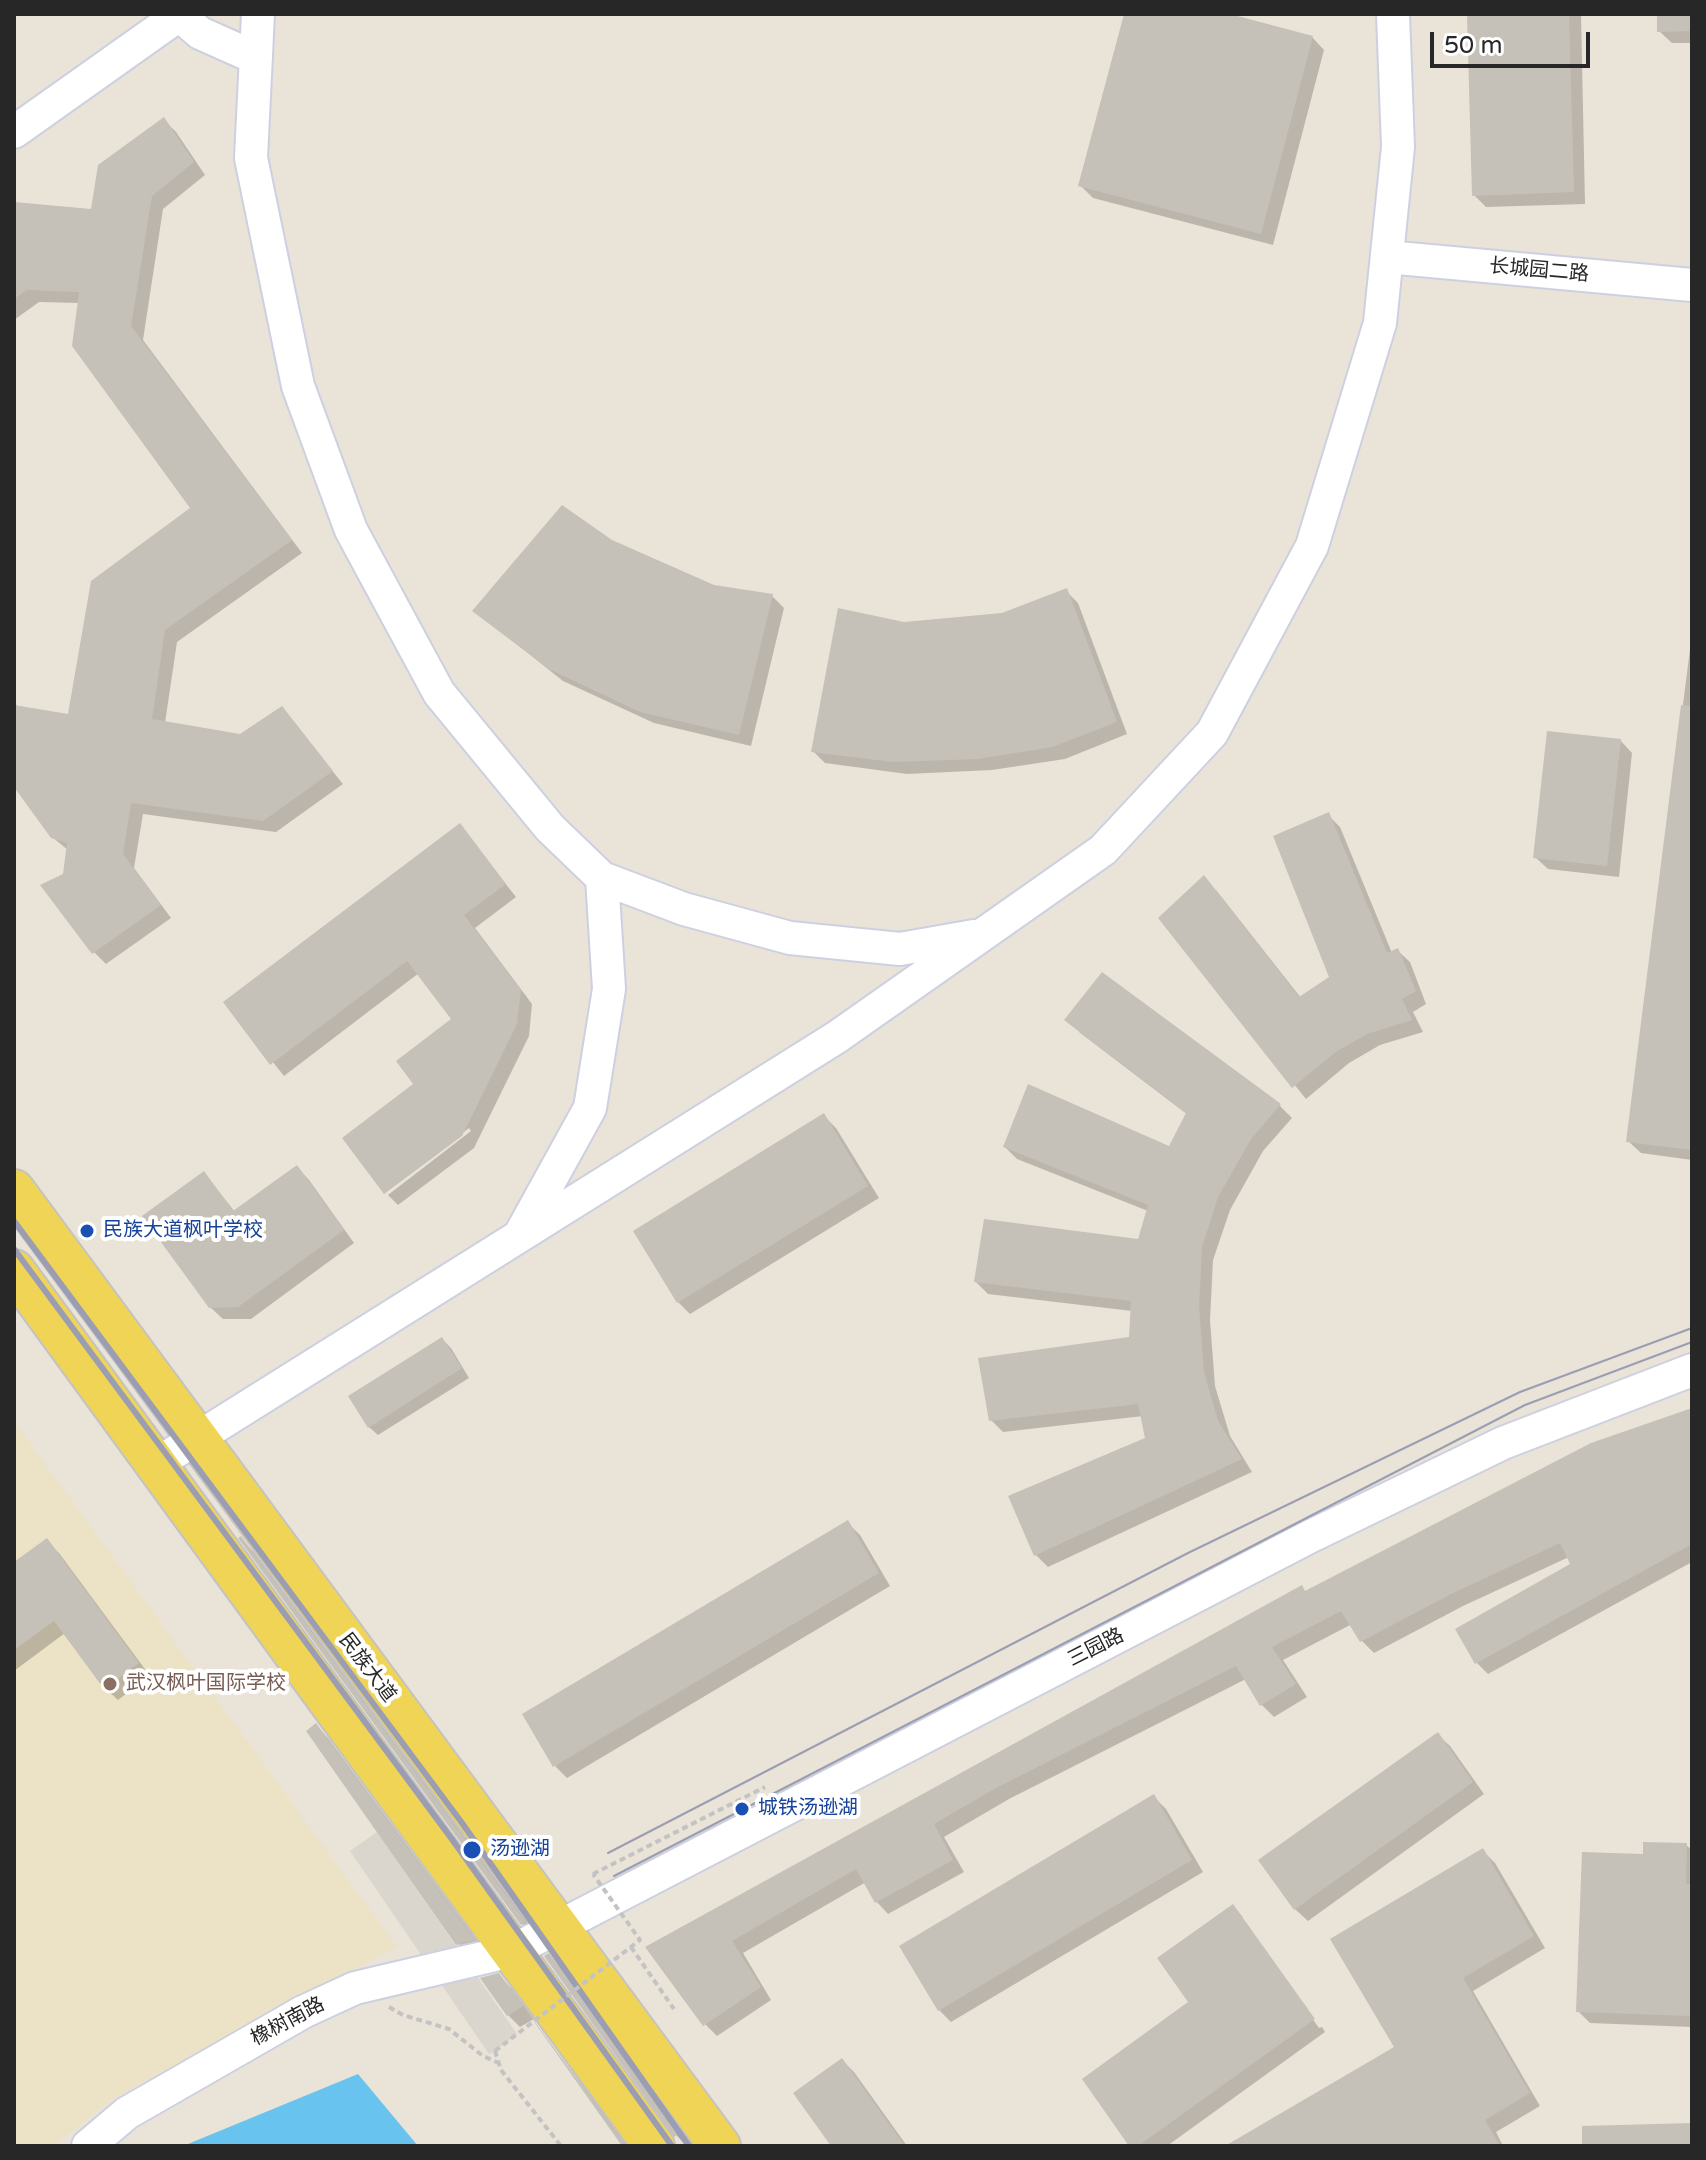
<!DOCTYPE html>
<meta charset="utf-8">
<style>
body{margin:0}
#map{position:relative;width:1706px;height:2160px;overflow:hidden;background:#eae3d8;font-family:"Varela Round",sans-serif}
canvas{display:block}
.frame{position:absolute;inset:0;border:16px solid #272727;pointer-events:none}
.scale{position:absolute;left:1430px;top:32px;width:160px;height:36px;box-sizing:border-box;border:4px solid #272727;border-top:0;padding-left:10px;font-size:24px;line-height:28px;white-space:nowrap;color:#272727;-webkit-text-stroke:6px #fff;paint-order:stroke}
</style>
<div id="map">
<canvas width="1706" height="2160"></canvas>
<div class="frame"></div>
<div class="scale">50 m</div>
</div>
<script>
const g = document.querySelector('canvas').getContext('2d');
g.lineJoin = 'round';
function paint(path, color) {
  g.fillStyle = color;
  g.fill(path, 'evenodd');
}
function toPath(rows) {
  const path = new Path2D();
  for (const r of rows) {
    path.moveTo(r[0], r[1]);
    for (let i = 2; i < r.length; i += 2) path.lineTo(r[i], r[i + 1]);
  }
  return path;
}
function trace(path, color, width, dash) {
  g.strokeStyle = color;
  g.lineWidth = width;
  g.lineCap = dash ? 'butt' : 'round';
  g.setLineDash(dash || []);
  g.stroke(path);
}
function write(font, color, halo, rows, align = 'center') {
  g.font = font + ' "Varela Round","Noto Sans SC",sans-serif';
  g.lineWidth = 8;
  g.setLineDash([]);
  g.textBaseline = 'middle';
  g.strokeStyle = halo;
  g.fillStyle = color;
  for (const [text, x, y, turn = 0] of rows) {
    g.save();
    g.translate(x, y);
    g.rotate((+turn || 0) * Math.PI / 180);
    g.textAlign = isNaN(turn) ? turn : align;
    if (halo) g.strokeText(text, 0, 0);
    g.fillText(text, 0, 0);
    g.restore();
  }
}
const education = toPath([
 [14,1421,397,1947,247,2025,108,2102,54,2146,14,2146]
]);
const plaza = toPath([
 [377,1832,517,2034,495,2051,489,2054,350,1851]
]);
const water = toPath([
 [358,2074,418,2146,183,2146]
]);
const shadow = toPath([
 [1126,14,1222,14,1312,37,1324,50,1273,245,1093,198,1081,186],
 [1469,14,1581,14,1585,204,1486,207,1474,195],
 [1659,14,1692,14,1692,43,1672,43,1659,31],
 [164,120,176,132,205,175,163,209,143,340,302,553,177,642,165,723,241,736,282,709,343,784,276,832,143,814,134,868,171,918,106,964,94,952,65,875,68,850,52,837,14,783,14,702,18,707,69,716,193,508,80,303,39,302,14,320,14,204,93,211],
 [611,542,713,587,772,596,784,608,751,746,654,723,563,681,475,611],
 [1066,591,1078,603,1127,734,1065,759,992,770,907,774,825,763,813,751,1003,615],
 [1692,633,1692,1160,1641,1153,1628,1141],
 [1620,740,1632,753,1619,877,1548,869,1535,857],
 [1328,815,1340,827,1392,953,1397,950,1410,962,1426,1004,1413,1012,1423,1032,1380,1045,1349,1063,1306,1099,1160,918,1216,890,1301,998,1331,978],
 [460,826,516,897,475,928,532,1004,529,1036,474,1148,398,1205,388,1195,471,1131,469,1128,385,1192,416,1084,454,1019,419,973,284,1076,226,1003],
 [1102,974,1280,1106,1292,1118,1263,1151,1230,1210,1213,1260,1210,1320,1215,1386,1230,1436,1252,1472,1048,1567,1036,1555,1011,1498,1147,1440,1143,1416,1003,1432,991,1420,1130,1339,1132,1311,988,1294,976,1282,1140,1241,1148,1211,1017,1159,1005,1147,1170,1149,1188,1115,1079,1032],
 [824,1116,836,1128,879,1198,690,1314,678,1302],
 [297,1167,309,1180,354,1243,251,1319,223,1319,210,1307,204,1173,235,1212],
 [442,1339,451,1348,469,1378,378,1435,369,1427],
 [1692,1410,1692,1562,1488,1674,1476,1662,1573,1564,1569,1557,1463,1606,1374,1653,1362,1641,1352,1624,1283,1660,1307,1697,1274,1717,1262,1705,1246,1679,1009,1799,944,1837,964,1872,888,1914,876,1901,866,1882,743,1953,771,2000,717,2036,705,2024,648,1948,1302,1588,1307,1593],
 [847,1522,860,1535,890,1586,567,1778,555,1766],
 [46,1541,59,1553,150,1676,118,1700,105,1688,65,1633,14,1671,14,1565],
 [243,1541,253,1551,537,1935,522,1924],
 [316,1725,328,1738,485,1952,470,1956,458,1943],
 [1437,1734,1450,1746,1484,1794,1308,1921,1295,1909],
 [1154,1797,1166,1809,1203,1872,951,2022,939,2010],
 [1686,1845,1692,1850,1692,2027,1590,2023,1578,2011],
 [1483,1851,1495,1863,1545,1948,1473,1991,1540,2106,1496,2132,1503,2146,1229,2146,1396,2048],
 [1232,1907,1243,1917,1240,1917,1319,2028,1322,2027,1325,2032,1167,2146,1132,2146],
 [549,1956,561,1968,692,2145,687,2146,676,2135],
 [499,1976,511,1988,534,2019,520,2027,508,2015],
 [552,2043,627,2146,624,2146],
 [842,2060,854,2072,907,2146,833,2146]
]);
const building = toPath([
 [1124,14,1230,14,1313,36,1261,234,1078,186],
 [1467,14,1569,14,1574,192,1472,196],
 [1657,14,1692,14,1692,31,1657,32],
 [164,117,194,162,152,196,131,326,292,540,165,630,152,719,240,734,282,706,333,771,263,821,131,803,123,854,161,905,92,954,40,885,63,874,67,843,51,838,14,787,14,705,68,714,91,581,190,508,72,346,79,292,27,290,14,299,14,202,91,209,98,165],
 [562,505,612,540,714,585,773,594,739,735,640,712,549,669,472,611],
 [1067,588,1117,722,1052,747,978,759,893,762,811,752,838,608,904,622,1002,613],
 [1681,705,1692,706,1692,1150,1626,1142],
 [1547,731,1621,739,1607,866,1533,858],
 [1329,812,1387,953,1398,948,1416,991,1402,999,1412,1020,1367,1034,1337,1051,1292,1088,1158,918,1204,875,1299,997,1329,977,1273,836],
 [460,823,506,884,464,915,521,990,517,1024,462,1136,384,1194,342,1138,413,1084,396,1061,451,1019,407,961,270,1065,223,1002],
 [1102,972,1281,1104,1251,1139,1218,1197,1202,1247,1199,1307,1204,1372,1218,1421,1242,1459,1034,1556,1008,1496,1145,1438,1138,1404,989,1421,978,1358,1129,1337,1131,1301,974,1282,984,1219,1138,1239,1148,1205,1003,1147,1028,1084,1169,1146,1186,1113,1064,1020],
 [824,1113,868,1186,677,1303,633,1231],
 [297,1165,344,1230,238,1307,209,1308,142,1216,204,1171,233,1211],
 [442,1337,462,1368,368,1428,348,1396],
 [1692,1408,1692,1544,1475,1664,1455,1629,1570,1564,1560,1543,1451,1594,1360,1642,1341,1611,1272,1647,1296,1684,1260,1706,1236,1666,996,1788,934,1824,953,1860,875,1903,856,1869,732,1941,761,1987,703,2026,645,1947,1302,1585,1305,1591,1591,1443],
 [848,1520,879,1573,553,1767,522,1714],
 [241,1536,526,1922,521,1925,238,1538],
 [47,1538,139,1663,104,1689,54,1621,14,1650,14,1562],
 [316,1723,475,1940,456,1945,306,1731],
 [1438,1732,1473,1782,1294,1910,1258,1860],
 [1154,1794,1192,1860,938,2011,899,1946],
 [1643,1842,1687,1843,1686,1884,1692,1884,1692,2016,1576,2012,1582,1852,1643,1854],
 [1483,1848,1534,1936,1463,1978,1530,2093,1485,2120,1500,2146,1225,2146,1394,2047,1330,1939],
 [1233,1904,1315,2019,1138,2146,1129,2146,1082,2079,1188,2002,1157,1958],
 [549,1953,681,2132,674,2137,544,1956],
 [499,1973,626,2146,622,2146,523,2006,507,2016,480,1978],
 [842,2058,905,2146,831,2146,793,2093],
 [1692,2123,1692,2146,1582,2146,1582,2126]
]);
const path = toPath([
 [593,1874,765,1787],
 [631,1947,674,2009],
 [389,2007,403,2015,449,2029,483,2056,499,2063],
 [495,2051,501,2070,561,2146]
]);
const minor = toPath([
 [178,14,200,33,256,58],
 [258,14,251,158,298,386,351,530,439,693,550,828,602,878],
 [14,132,179,15],
 [1387,257,1692,285],
 [521,1233,590,1108,609,989,602,878,684,909,790,938,900,949,974,936],
 [156,1464,837,1037,1103,850,1212,733,1312,546,1380,323,1398,147,1393,14],
 [88,2146,127,2113,303,2012,355,1988,512,1951,1311,1536,1503,1443,1692,1370]
]);
const major = toPath([
 [14,1190,720,2146],
 [14,1270,654,2146]
]);
const tram = toPath([
 [608,1853,1188,1553,1520,1392,1692,1328],
 [614,1876,1525,1405,1692,1342]
]);
const rail = toPath([
 [14,1221,462,1823,689,2146],
 [14,1249,451,1838,672,2146]
]);
const pathBridge = toPath([
 [495,2051,640,1940,593,1874]
]);
const markers = [
 [87,1231,8,"#1a4fb4"],
 [110,1684,8,"#8d6e63"],
 [742,1809,8,"#1a4fb4"],
 [472,1850,10,"#1a4fb4"]
];
const streetNames = [
 ["长城园二路",1539,271,5],
 ["三园路",1096,1648,-27],
 ["民族大道",367,1668,53],
 ["橡树南路",288,2022,-28]
];
const transitNames = [
 ["民族大道枫叶学校",103,1231],
 ["城铁汤逊湖",758,1809],
 ["汤逊湖",490,1850]
];
const educationNames = [
 ["武汉枫叶国际学校",126,1684]
];
paint(education, '#ece2c6');
paint(plaza, '#dad6ce');
paint(water, '#68c4ee');
paint(shadow, '#0003');
paint(building, '#c5c0b8');
trace(minor, '#cdd0e0', 36);
trace(major, '#c3c3c3', 44);
trace(path, '#c3c3c3', 4, [6, 4]);
trace(minor, '#fff', 32);
trace(major, '#f0d456', 40);
trace(tram, '#9b9db2', 2);
trace(rail, '#9b9db2', 6);
trace(pathBridge, '#c3c3c3', 4, [6, 4]);
for (const [x, y, r, color] of markers) {
  const dot = new Path2D();
  dot.arc(x, y, r, 0, 2 * Math.PI);
  g.fillStyle = color;
  g.fill(dot);
  trace(dot, '#fff', 3);
}
write('20px', '#272727', '#fff', streetNames);
write('20px', '#164399', '#fff', transitNames, 'left');
write('20px', '#785e54', '#fff', educationNames, 'left');
</script>
